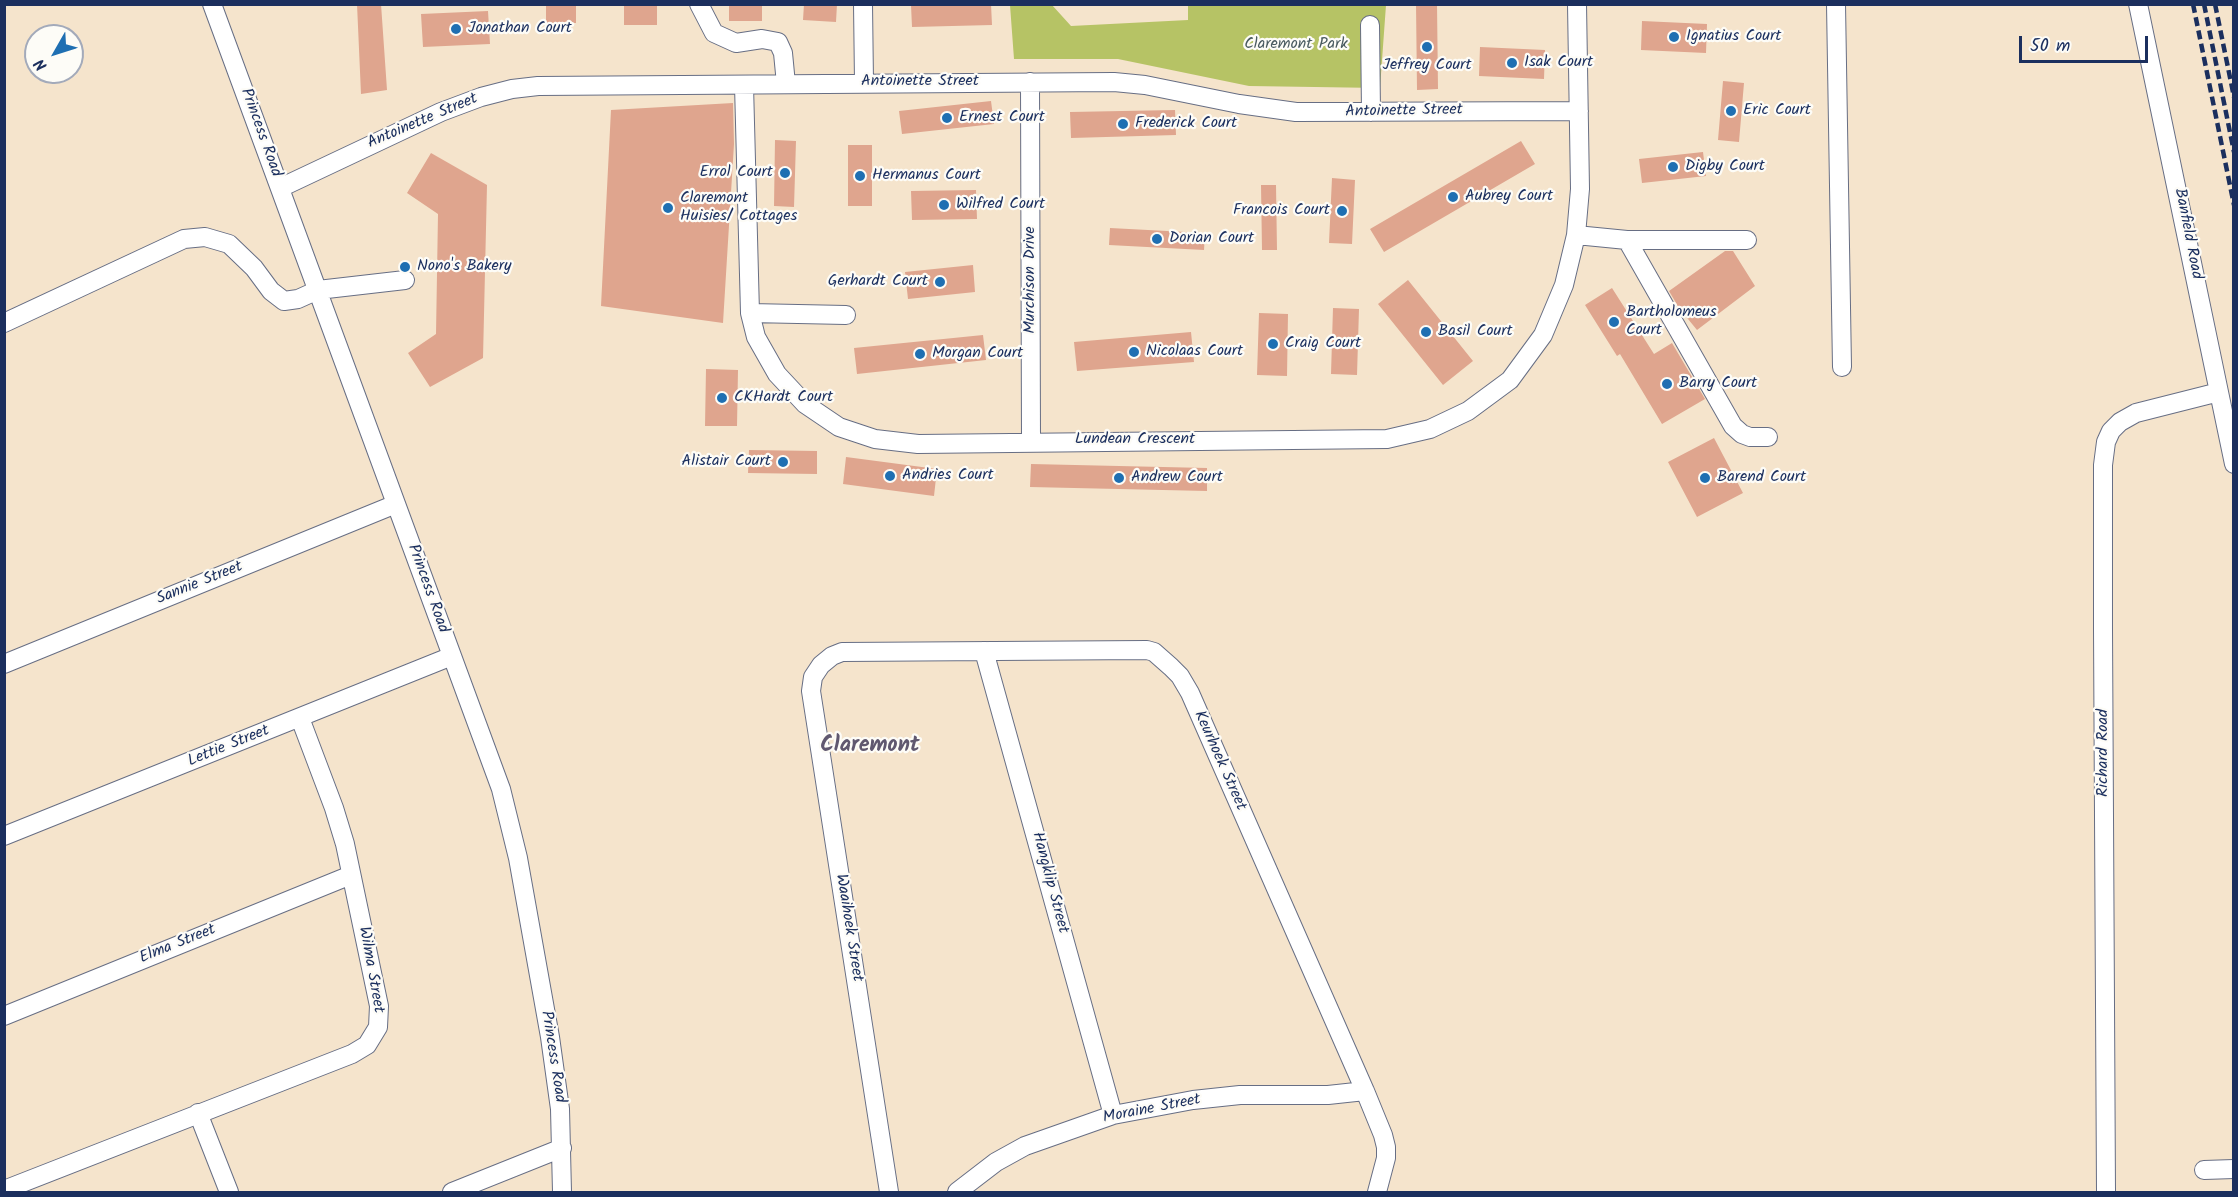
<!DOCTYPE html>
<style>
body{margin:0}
#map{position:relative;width:2238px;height:1197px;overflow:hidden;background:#f5e4cc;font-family:Kalam,sans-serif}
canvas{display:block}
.frame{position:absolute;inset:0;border:6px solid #1b2f5e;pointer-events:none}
.north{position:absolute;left:24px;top:24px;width:60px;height:60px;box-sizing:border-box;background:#fdfcf7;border:2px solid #a3aaba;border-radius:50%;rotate:231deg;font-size:16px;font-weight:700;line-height:24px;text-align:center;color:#1b2f5e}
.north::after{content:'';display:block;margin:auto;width:21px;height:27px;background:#1f6fb2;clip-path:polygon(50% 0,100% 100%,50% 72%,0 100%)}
.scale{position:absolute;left:2019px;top:36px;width:129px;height:27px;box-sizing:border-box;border:3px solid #1b2f5e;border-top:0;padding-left:8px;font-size:18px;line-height:21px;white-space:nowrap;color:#1b2f5e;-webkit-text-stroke:4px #fdfcf7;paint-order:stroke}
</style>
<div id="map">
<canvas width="2238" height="1197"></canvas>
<div class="frame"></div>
<div class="north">N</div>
<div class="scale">50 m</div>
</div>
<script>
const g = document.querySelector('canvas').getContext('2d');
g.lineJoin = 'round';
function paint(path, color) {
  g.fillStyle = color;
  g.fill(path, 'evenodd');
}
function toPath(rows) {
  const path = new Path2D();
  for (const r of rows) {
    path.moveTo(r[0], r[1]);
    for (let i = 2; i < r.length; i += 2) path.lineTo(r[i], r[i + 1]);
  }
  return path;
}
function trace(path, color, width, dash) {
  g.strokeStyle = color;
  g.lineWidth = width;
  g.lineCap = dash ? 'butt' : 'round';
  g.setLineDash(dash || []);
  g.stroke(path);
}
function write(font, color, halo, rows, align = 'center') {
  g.font = font + ' Kalam,sans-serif';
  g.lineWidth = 4.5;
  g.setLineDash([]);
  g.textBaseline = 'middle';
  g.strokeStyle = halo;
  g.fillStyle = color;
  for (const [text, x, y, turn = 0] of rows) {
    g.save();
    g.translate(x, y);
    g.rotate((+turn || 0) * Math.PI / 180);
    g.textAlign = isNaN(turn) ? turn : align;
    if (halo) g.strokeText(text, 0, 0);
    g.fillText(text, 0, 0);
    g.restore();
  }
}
const green = toPath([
 [1010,5,1052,5,1071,26,1188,20,1188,5,1386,5,1380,88,1249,86,1118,59,1014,59]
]);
const building = toPath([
 [357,4,381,4,387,90,361,94],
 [546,4,576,4,576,23,546,23],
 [624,4,657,4,657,25,624,25],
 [729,4,762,4,762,21,729,21],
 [804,4,837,4,836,22,803,20],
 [991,4,992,25,912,27,911,5],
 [1416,4,1437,4,1438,89,1417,90],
 [488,11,490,44,423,47,421,14],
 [1642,21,1707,24,1706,53,1641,50],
 [1480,47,1545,50,1544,79,1479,76],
 [1723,81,1744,83,1739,142,1718,140],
 [991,101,994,124,902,134,899,111],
 [733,103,734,144,723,323,601,306,611,110],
 [1175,110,1176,135,1071,138,1070,112],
 [775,140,796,141,794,207,774,206],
 [1521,141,1535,164,1384,252,1370,229],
 [848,145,872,145,872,206,848,206],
 [1703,152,1706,176,1642,183,1639,159],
 [431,153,487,185,483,358,430,387,408,353,436,334,438,214,407,193],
 [1332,178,1355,180,1352,244,1329,243],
 [1261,185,1276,185,1277,250,1262,250],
 [976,190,977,219,912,220,911,191],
 [1110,228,1205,233,1204,250,1109,245],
 [1725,251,1733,251,1755,286,1697,330,1679,308,1669,291],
 [973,265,975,292,908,299,905,272],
 [1408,280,1473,361,1443,385,1378,304],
 [1612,288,1654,354,1672,343,1705,399,1662,424,1620,354,1617,356,1585,305],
 [1333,308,1359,309,1357,375,1331,374],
 [1259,313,1288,314,1287,376,1257,375],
 [1191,332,1194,362,1077,371,1074,342],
 [983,335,986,360,857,374,854,348],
 [706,369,738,370,737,426,705,426],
 [1714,438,1743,493,1697,517,1668,462],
 [749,450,817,451,817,474,748,473],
 [846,457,937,469,934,496,843,484],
 [1031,464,1207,468,1207,491,1030,487]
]);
const minor = toPath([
 [212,4,501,789,518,858,550,1037,560,1109,562,1192],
 [699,4,714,33,736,43,762,39,778,42,783,53,786,84],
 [863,4,864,82],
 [1836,4,1842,367],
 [2138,4,2234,464],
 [1370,25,1371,112],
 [1030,82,1031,441],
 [744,85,750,313,756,337,777,374,805,404,839,427,875,439,918,444,1387,439,1430,429,1468,411,1510,380,1543,335,1564,285,1576,235,1580,189,1577,4],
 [280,188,441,112,481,97,512,89,538,86,1114,82,1145,85,1239,104,1296,112,1579,111],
 [1576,235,1627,240,1747,240],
 [1627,240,1733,426,1742,434,1750,437,1768,437],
 [750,313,846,315],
 [4,323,184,239,205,237,229,244,254,268,271,291,284,301,298,299,318,290,405,280],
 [984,651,1113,1115],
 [4,664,396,504],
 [4,836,452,656],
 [4,1016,351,875],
 [198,1113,229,1192],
 [2204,1170,2234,1169],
 [4,1190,352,1054,367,1045,378,1027,379,1006,345,844,334,808,300,718],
 [452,1192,562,1148],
 [889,1192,811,691,813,677,821,665,832,656,842,652,1147,650,1154,652,1171,667,1180,676,1190,693,1365,1091,1383,1135,1386,1147,1386,1158,1377,1192],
 [957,1192,996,1162,1025,1146,1113,1115,1193,1100,1240,1095,1328,1095,1365,1091],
 [2106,1192,2103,629,2103,465,2106,442,2111,431,2120,422,2136,413,2219,392]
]);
const rail = toPath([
 [2193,4,2234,205],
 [2204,4,2234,152],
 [2215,4,2234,97]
]);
const markers = [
 [456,29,6,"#1f6fb2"],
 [1674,37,6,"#1f6fb2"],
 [1427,47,6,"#1f6fb2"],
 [1512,63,6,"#1f6fb2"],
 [1731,111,6,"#1f6fb2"],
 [947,118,6,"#1f6fb2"],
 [1123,124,6,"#1f6fb2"],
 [1673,167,6,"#1f6fb2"],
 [785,173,6,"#1f6fb2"],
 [860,176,6,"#1f6fb2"],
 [1453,197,6,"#1f6fb2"],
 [944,205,6,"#1f6fb2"],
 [668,208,6,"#1f6fb2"],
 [1342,211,6,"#1f6fb2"],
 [1157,239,6,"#1f6fb2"],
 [405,267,6,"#1f6fb2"],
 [940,282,6,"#1f6fb2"],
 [1614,322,6,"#1f6fb2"],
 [1426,332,6,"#1f6fb2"],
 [1273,344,6,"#1f6fb2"],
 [1134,352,6,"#1f6fb2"],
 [920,354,6,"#1f6fb2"],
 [1667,384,6,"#1f6fb2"],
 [722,398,6,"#1f6fb2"],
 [783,462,6,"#1f6fb2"],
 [890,476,6,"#1f6fb2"],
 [1119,478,6,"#1f6fb2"],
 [1705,478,6,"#1f6fb2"]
];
const poiNames = [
 ["Jonathan Court",468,29],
 ["Ignatius Court",1686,37],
 ["Isak Court",1524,63],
 ["Jeffrey Court",1427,66,"center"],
 ["Eric Court",1743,111],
 ["Ernest Court",959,118],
 ["Frederick Court",1135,124],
 ["Digby Court",1685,167],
 ["Errol Court",773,173,"right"],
 ["Hermanus Court",872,176],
 ["Aubrey Court",1465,197],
 ["Claremont",680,199],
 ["Huisies/ Cottages",680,217],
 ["Wilfred Court",956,205],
 ["Francois Court",1330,211,"right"],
 ["Dorian Court",1169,239],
 ["Nono's Bakery",417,267],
 ["Gerhardt Court",928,282,"right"],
 ["Bartholomeus",1626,313],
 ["Court",1626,331],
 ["Basil Court",1438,332],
 ["Craig Court",1285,344],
 ["Nicolaas Court",1146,352],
 ["Morgan Court",932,354],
 ["Barry Court",1679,384],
 ["CKHardt Court",734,398],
 ["Alistair Court",771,462,"right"],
 ["Andries Court",902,476],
 ["Andrew Court",1131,478],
 ["Barend Court",1717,478]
];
const parkNames = [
 ["Claremont Park",1296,45]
];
const streetNames = [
 ["Antoinette Street",920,82],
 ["Antoinette Street",1404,112,-1],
 ["Antoinette Street",423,122,-23],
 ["Princess Road",260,133,70],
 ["Banfield Road",2187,234,79],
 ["Murchison Drive",1031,280,-90],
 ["Lundean Crescent",1135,440],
 ["Sannie Street",200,584,-22],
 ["Princess Road",427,589,70],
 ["Lettie Street",229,747,-22],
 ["Richard Road",2104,753,-90],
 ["Keurhoek Street",1219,761,66],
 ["Hangklip Street",1049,883,75],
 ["Waaihoek Street",848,928,81],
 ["Elma Street",178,945,-22],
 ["Wilma Street",370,970,80],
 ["Princess Road",552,1057,81],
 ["Moraine Street",1152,1110,-11]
];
const districtNames = [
 ["Claremont",870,747]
];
paint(green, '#b6c365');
paint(building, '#dfa58e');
trace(minor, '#676e84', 20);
trace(minor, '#fff', 18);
trace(rail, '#1b2f5e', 4.5, [9, 4.5]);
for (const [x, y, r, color] of markers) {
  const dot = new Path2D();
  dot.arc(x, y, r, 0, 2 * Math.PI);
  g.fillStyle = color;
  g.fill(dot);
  trace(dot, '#fdfcf7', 2);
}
write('16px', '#1b2f5e', '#fdfcf7', poiNames, 'left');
write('16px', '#4a5b60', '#fdfcf7', parkNames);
write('16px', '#1b2f5e', '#fdfcf7', streetNames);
write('bold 22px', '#60586f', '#fdfcf7', districtNames);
</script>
